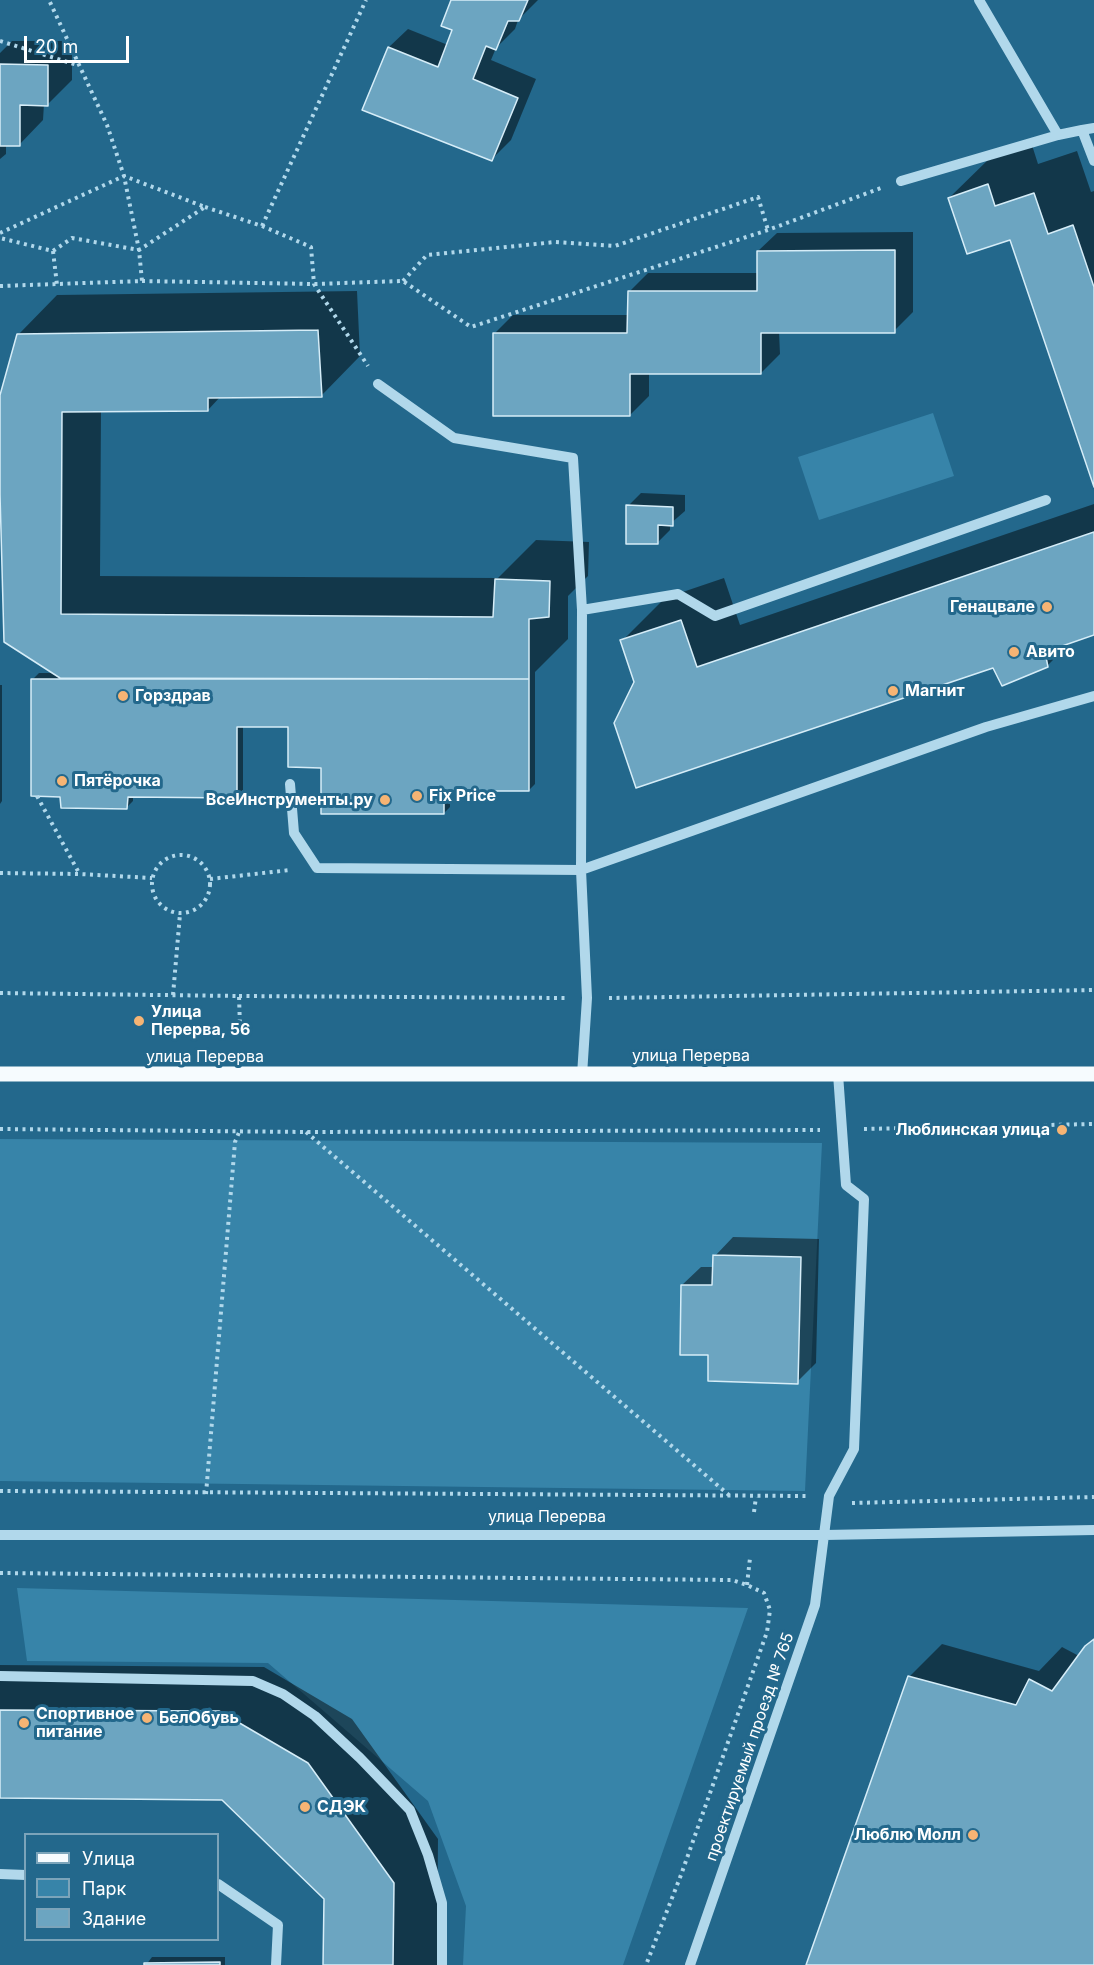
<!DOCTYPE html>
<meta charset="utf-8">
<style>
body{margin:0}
#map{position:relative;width:1094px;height:1965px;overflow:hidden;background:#23688c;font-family:Inter,sans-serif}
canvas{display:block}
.legend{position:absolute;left:24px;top:1833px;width:195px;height:108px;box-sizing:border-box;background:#23688c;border:2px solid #7ba4ba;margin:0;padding:8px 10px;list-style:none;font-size:18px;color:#fff}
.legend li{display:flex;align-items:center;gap:12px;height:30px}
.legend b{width:30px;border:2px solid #7ba4ba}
.scale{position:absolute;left:24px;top:36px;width:105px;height:27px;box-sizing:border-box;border:3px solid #fff;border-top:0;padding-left:8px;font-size:18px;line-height:21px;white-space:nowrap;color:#fff;-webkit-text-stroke:4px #23688c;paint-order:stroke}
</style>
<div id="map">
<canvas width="1094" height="1965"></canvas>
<ul class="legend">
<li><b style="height:8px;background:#f6fbfe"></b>Улица</li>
<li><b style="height:16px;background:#3784a9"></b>Парк</li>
<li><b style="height:16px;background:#6ca5c1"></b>Здание</li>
</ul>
<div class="scale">20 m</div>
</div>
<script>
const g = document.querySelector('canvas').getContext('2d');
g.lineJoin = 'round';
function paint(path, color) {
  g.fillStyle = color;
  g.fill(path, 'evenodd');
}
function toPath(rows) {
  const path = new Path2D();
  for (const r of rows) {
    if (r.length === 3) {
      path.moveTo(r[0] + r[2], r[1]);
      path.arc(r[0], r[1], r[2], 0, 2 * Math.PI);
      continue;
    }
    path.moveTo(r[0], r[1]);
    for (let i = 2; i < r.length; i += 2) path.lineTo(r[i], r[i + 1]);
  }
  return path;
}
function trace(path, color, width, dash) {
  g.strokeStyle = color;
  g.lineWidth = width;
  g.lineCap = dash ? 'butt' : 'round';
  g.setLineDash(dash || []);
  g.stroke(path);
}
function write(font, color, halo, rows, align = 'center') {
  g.font = font + ' Inter,sans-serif';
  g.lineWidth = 6;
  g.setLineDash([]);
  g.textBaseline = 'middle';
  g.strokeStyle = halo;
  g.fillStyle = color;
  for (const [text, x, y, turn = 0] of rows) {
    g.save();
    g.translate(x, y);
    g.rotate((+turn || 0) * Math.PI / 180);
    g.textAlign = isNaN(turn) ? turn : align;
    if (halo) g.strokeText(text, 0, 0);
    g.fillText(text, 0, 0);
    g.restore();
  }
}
const green = toPath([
 [933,413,954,476,819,520,798,457],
 [0,1139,822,1143,805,1491,0,1481],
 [17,1588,748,1608,623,1965,463,1965,466,1906,428,1801,268,1663,27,1661]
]);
const shadow = toPath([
 [453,0,538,0,518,20,515,29,496,48,491,60,536,79,511,140,492,159,364,109,389,47,408,29,448,45,454,30],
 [12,41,72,41,72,80,48,104,44,104,43,120,19,145,6,144,6,154,0,159,0,53],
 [1031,142,1038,164,1077,151,1091,192,1094,191,1094,483,1011,238,949,198,993,155],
 [913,232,913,312,894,331,779,331,780,354,761,373,649,373,649,396,630,415,494,334,513,315,629,315,629,292,648,273,758,273,758,251,777,233],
 [357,291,360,356,321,396,221,396,208,410,101,410,100,576,498,578,536,540,589,542,588,576,568,596,568,639,535,672,535,784,529,790,450,790,450,807,444,813,322,766,290,726,243,726,243,790,237,796,133,796,133,801,127,807,62,795,33,679,39,673,55,673,0,444,0,401,18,335,57,295],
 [641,493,685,495,685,511,670,524,670,530,657,543,628,506],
 [1094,504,1094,633,1072,641,1047,666,994,666,636,682,622,641,665,598,724,578,740,625],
 [0,685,2,685,2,801,0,804],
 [733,1237,819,1239,816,1363,797,1382,710,1354,682,1285,701,1267,714,1267,715,1256],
 [1094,1638,1094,1965,808,1965,909,1677,942,1644,1039,1671,1062,1647,1079,1656],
 [0,1665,264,1667,352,1719,438,1839,437,1965,325,1965,325,1898,223,1799,0,1796],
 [152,1957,225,1957,225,1965,146,1965]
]);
const building = toPath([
 [451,0,528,0,519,21,508,21,496,50,486,46,473,79,518,98,492,161,362,110,388,47,438,67,452,30,441,26,451,0],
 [0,64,48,65,48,106,20,105,20,146,0,146,0,64],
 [988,184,995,206,1034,193,1048,234,1073,225,1094,287,1094,487,1010,240,967,254,948,198,988,184],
 [895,250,895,333,761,333,761,374,630,374,630,416,493,416,493,333,627,333,628,291,757,291,757,251,895,250],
 [318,330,322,397,208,398,208,411,62,412,61,614,493,617,495,579,550,581,549,617,529,619,529,679,60,678,4,642,0,494,0,395,17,334,318,330],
 [626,505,673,507,673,526,658,525,658,544,626,544,626,505],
 [1094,532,1094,635,1045,652,1048,667,1002,686,993,668,636,788,614,723,634,682,620,640,681,620,697,667,1094,532],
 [31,679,529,679,529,791,444,791,444,814,321,814,321,768,288,767,288,727,237,727,237,798,128,797,127,809,61,808,60,797,31,796,31,679],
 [713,1255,801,1257,798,1384,708,1381,708,1355,680,1355,681,1285,712,1285,713,1255],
 [1094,1639,1094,1965,806,1965,908,1676,1016,1705,1029,1679,1052,1691,1085,1646,1094,1639],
 [0,1710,219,1711,308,1763,394,1883,393,1965,323,1965,324,1899,222,1800,0,1798,0,1710],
 [220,1962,220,1965,144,1965,144,1963,220,1962]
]);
const path = toPath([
 [0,41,77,65],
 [205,207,262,226,311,247,314,284,368,366],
 [262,226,366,0],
 [0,233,124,176,205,207,139,250,72,238,53,251,0,238],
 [53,251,57,285],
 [142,281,314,284,403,281,471,327,768,230,881,188],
 [403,281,427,255,555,242,615,246,758,197,768,230],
 [0,286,142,281,139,250,124,176,107,125,49,0],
 [37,796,79,873],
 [181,884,29],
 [0,873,79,874,152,878],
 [210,879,290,870],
 [0,993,239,996,240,1027],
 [173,995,180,914],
 [239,996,565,998],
 [609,998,1094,990],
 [0,1129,306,1132,820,1130],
 [864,1129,1094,1124],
 [306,1132,730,1496],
 [0,1491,806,1496],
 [206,1494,235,1142,240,1130],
 [852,1503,1094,1497],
 [754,1512,756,1497],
 [0,1573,732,1580,747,1585,764,1593,770,1610,767,1632,681,1875,646,1965],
 [747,1585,750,1558]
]);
const minor = toPath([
 [979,0,1058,135,1082,130],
 [1094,128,1082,130,1094,161],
 [901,181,1058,135],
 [582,610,678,594,715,616,1046,500],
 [290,784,294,833,317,868,581,870,582,610,573,458,454,438,378,384],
 [582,1075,587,998,581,870,986,727,1094,696],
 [0,1535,825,1535,1094,1530],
 [0,1676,253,1681,283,1694,315,1716,360,1758,410,1810,428,1855,442,1903,442,1965],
 [0,1874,26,1875],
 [218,1884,278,1925,276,1965],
 [690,1965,815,1605,829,1496,854,1449,864,1199,846,1185,838,1074]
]);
const major = toPath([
 [0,1074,1094,1074]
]);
const markers = [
 [1047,607,6,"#f6b474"],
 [1014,652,6,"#f6b474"],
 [893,691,6,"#f6b474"],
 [123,696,6,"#f6b474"],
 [62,781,6,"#f6b474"],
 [417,796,6,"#f6b474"],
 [385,800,6,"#f6b474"],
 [139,1021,6,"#f6b474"],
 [1062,1130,6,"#f6b474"],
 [147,1718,6,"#f6b474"],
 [24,1723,6,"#f6b474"],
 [305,1807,6,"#f6b474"],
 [973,1835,6,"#f6b474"]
];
const poiNames = [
 ["Генацвале",1035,607,"right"],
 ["Авито",1026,652],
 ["Магнит",905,691],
 ["Горздрав",135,696],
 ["Пятёрочка",74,781],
 ["Fix Price",429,796],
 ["ВсеИнструменты.ру",373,800,"right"],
 ["Улица",151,1012],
 ["Перерва, 56",151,1030],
 ["Люблинская улица",1050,1130,"right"],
 ["Спортивное",36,1714],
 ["питание",36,1732],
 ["БелОбувь",159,1718],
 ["СДЭК",317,1807],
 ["Люблю Молл",961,1835,"right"]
];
const streetNames = [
 ["улица Перерва",691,1056],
 ["улица Перерва",205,1057],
 ["улица Перерва",547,1517],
 ["проектируемый проезд № 765",750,1747,-71]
];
paint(green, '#3784a9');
paint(shadow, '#0007');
paint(building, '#6ca5c1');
trace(building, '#d6edf8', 1.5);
trace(path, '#b1d8eb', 4, [3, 4.5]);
trace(minor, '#b1d8eb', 10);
trace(major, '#f6fbfe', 15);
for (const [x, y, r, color] of markers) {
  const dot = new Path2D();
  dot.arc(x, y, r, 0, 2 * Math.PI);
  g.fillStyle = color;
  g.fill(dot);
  trace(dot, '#23688c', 2);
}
write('bold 16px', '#fff', '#23688c', poiNames, 'left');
write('16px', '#fff', '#23688c', streetNames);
</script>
